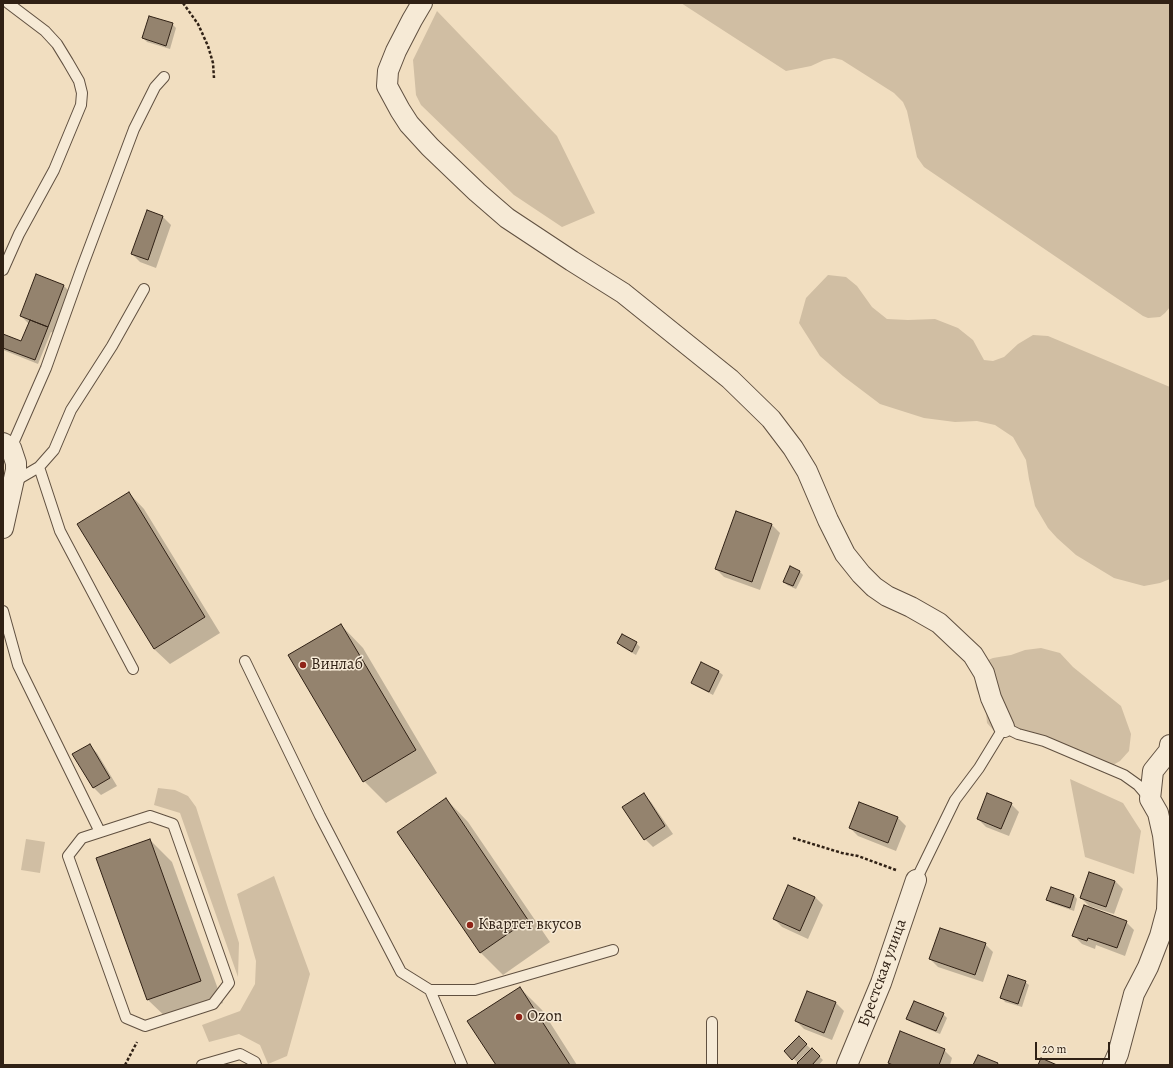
<!DOCTYPE html>
<meta charset="utf-8">
<style>
body{margin:0}
#map{position:relative;width:1173px;height:1068px;overflow:hidden;background:#f1dec0;font-family:Alegreya,serif}
canvas{display:block}
.frame{position:absolute;inset:0;border:4px solid #302115;pointer-events:none}
.scale{position:absolute;left:1035px;top:1042px;width:75px;height:18px;box-sizing:border-box;border:2px solid #302115;border-top:0;padding-left:5px;font-size:12px;line-height:14px;white-space:nowrap;color:#302115;-webkit-text-stroke:3px #f6ead6;paint-order:stroke}
</style>
<div id="map">
<canvas width="1173" height="1068"></canvas>
<div class="frame"></div>
<div class="scale">20 m</div>
</div>
<script>
const g = document.querySelector('canvas').getContext('2d');
g.lineJoin = 'round';
function paint(path, color) {
  g.fillStyle = color;
  g.fill(path, 'evenodd');
}
function toPath(rows) {
  const path = new Path2D();
  for (const r of rows) {
    path.moveTo(r[0], r[1]);
    for (let i = 2; i < r.length; i += 2) path.lineTo(r[i], r[i + 1]);
  }
  return path;
}
function trace(path, color, width, dash) {
  g.strokeStyle = color;
  g.lineWidth = width;
  g.lineCap = dash ? 'butt' : 'round';
  g.setLineDash(dash || []);
  g.stroke(path);
}
function write(font, color, halo, rows, align = 'center') {
  g.font = font + ' Alegreya,serif';
  g.lineWidth = 3;
  g.setLineDash([]);
  g.textBaseline = 'middle';
  g.strokeStyle = halo;
  g.fillStyle = color;
  for (const [text, x, y, turn = 0] of rows) {
    g.save();
    g.translate(x, y);
    g.rotate((+turn || 0) * Math.PI / 180);
    g.textAlign = isNaN(turn) ? turn : align;
    if (halo) g.strokeText(text, 0, 0);
    g.fillText(text, 0, 0);
    g.restore();
  }
}
const green = toPath([
 [681,3,1170,3,1170,307,1165,313,1160,317,1148,318,1143,316,924,167,917,157,907,111,903,102,894,93,842,60,834,58,824,60,811,66,786,71],
 [437,11,557,136,595,213,562,227,514,195,421,105,416,95,413,60],
 [828,275,846,277,857,286,872,307,887,319,908,320,935,319,958,328,973,340,984,360,993,361,1004,357,1018,344,1033,335,1048,336,1170,387,1170,579,1160,583,1144,586,1114,578,1076,555,1057,538,1048,528,1035,506,1029,479,1026,460,1013,437,995,425,977,421,955,422,924,418,880,404,843,376,820,356,799,323,806,298],
 [1041,648,1060,653,1073,667,1121,706,1131,734,1129,751,1120,761,1113,765,1032,736,995,732,987,723,986,712,976,688,975,675,981,663,993,658,1011,655,1025,650],
 [1070,779,1123,803,1141,831,1134,874,1085,857],
 [158,788,175,790,188,796,196,807,239,943,238,977,180,813,154,805],
 [26,839,45,842,40,873,21,870],
 [274,876,310,974,287,1056,268,1064,260,1045,239,1034,209,1042,202,1025,240,1011,255,984,256,961,237,894]
]);
const shadow = toPath([
 [172,24,176,28,170,49,147,42,143,38],
 [147,212,163,217,171,225,156,268,140,262,132,254],
 [64,286,72,294,56,334,51,332,38,364,3,350,3,335,22,343,29,324,21,316],
 [129,493,144,509,220,633,170,664,154,649],
 [736,512,772,525,780,533,760,590,724,577,716,569],
 [799,571,803,575,796,589,787,585,784,581],
 [341,625,363,648,437,773,386,803,364,781],
 [618,643,636,643,640,647,636,655,622,647],
 [702,663,719,672,723,675,713,695,696,686,692,683],
 [89,745,97,753,117,786,101,795,93,787],
 [643,794,651,802,673,834,653,847,645,839],
 [446,799,468,822,550,942,503,975,480,952],
 [860,803,898,818,906,826,896,851,858,836,850,828],
 [1011,804,1019,812,1009,836,986,827,978,819],
 [150,840,172,862,223,1003,171,1022,148,1000,98,859],
 [1115,881,1123,889,1114,914,1089,906,1081,898],
 [1074,895,1077,899,1074,911,1051,903,1048,900],
 [815,897,823,905,808,939,782,927,774,919],
 [1126,922,1134,930,1125,956,1096,945,1095,949,1082,944,1074,936],
 [985,944,993,952,983,982,938,967,930,959],
 [1025,982,1029,985,1022,1007,1005,1002,1002,998],
 [520,988,542,1010,577,1065,497,1065],
 [808,992,836,1003,844,1011,832,1040,804,1029,796,1021],
 [943,1014,947,1018,940,1034,911,1022,908,1018],
 [799,1038,823,1060,819,1065,801,1065,805,1057,804,1055,797,1062,786,1051],
 [944,1050,952,1058,950,1065,891,1065,889,1063]
]);
const building = toPath([
 [149,16,173,23,166,46,142,38,149,16],
 [147,210,163,216,148,260,131,254,147,210],
 [36,274,64,285,48,327,20,316,36,274],
 [30,320,48,327,35,360,3,348,3,334,21,341,30,320],
 [129,492,205,617,154,649,77,524,129,492],
 [736,511,772,524,752,582,715,569,736,511],
 [790,566,800,571,793,586,783,582,790,566],
 [341,624,416,750,363,782,288,655,341,624],
 [622,634,637,642,632,652,617,643,622,634],
 [701,662,719,671,709,692,691,683,701,662],
 [90,744,110,778,93,788,72,754,90,744],
 [644,793,665,826,644,840,622,807,644,793],
 [987,793,1012,803,1001,829,977,819,987,793],
 [446,798,528,920,480,953,397,832,446,798],
 [859,802,898,817,888,843,849,828,859,802],
 [150,839,201,981,147,1000,96,858,150,839],
 [1089,872,1115,881,1106,907,1080,898,1089,872],
 [788,885,815,897,800,931,773,919,788,885],
 [1051,887,1074,895,1070,908,1046,900,1051,887],
 [1084,905,1127,921,1117,948,1088,938,1087,941,1072,936,1084,905],
 [940,928,986,943,975,975,929,959,940,928],
 [1008,975,1026,981,1018,1004,1000,998,1008,975],
 [520,987,570,1065,496,1065,467,1021,520,987],
 [807,991,836,1002,824,1033,795,1021,807,991],
 [914,1001,944,1013,936,1031,906,1019,914,1001],
 [900,1031,945,1049,939,1065,893,1065,888,1063,900,1031],
 [799,1036,807,1044,792,1060,784,1051,799,1036],
 [812,1048,820,1056,812,1065,799,1065,797,1063,812,1048],
 [978,1055,998,1063,997,1065,973,1065,978,1055],
 [1041,1058,1057,1065,1038,1065,1041,1058]
]);
const path = toPath([
 [183,3,198,24,208,46,213,63,214,78],
 [793,838,842,853,858,856,896,870],
 [125,1065,137,1042]
]);
const service = toPath([
 [3,270,19,234,54,170,81,105,82,93,79,81,68,62,57,44,45,31,8,3],
 [11,448,46,368,81,270,134,129,155,87,164,77],
 [39,467,60,531,133,669],
 [15,481,39,467,54,450,71,410,112,346,144,289],
 [3,611,18,665,100,832],
 [245,661,320,816,401,972,430,990,475,990,613,950],
 [150,816,173,824,229,983,213,1004,145,1026,126,1018,68,856,82,838,150,816],
 [916,880,955,800,979,768,1004,727,1018,734,1044,741,1124,775,1138,785,1150,799],
 [430,990,462,1065],
 [202,1065,240,1054,255,1062,256,1065],
 [712,1065,712,1022]
]);
const minor = toPath([
 [422,3,412,20,396,51,388,71,387,86,400,110,409,124,430,147,477,192,507,218,572,261,623,293,730,379,771,419,793,448,807,471,828,520,845,554,861,574,874,587,887,596,911,607,939,623,973,655,984,673,991,698,1004,727],
 [3,443,11,448,16,463,16,470,3,528],
 [847,1065,881,983,916,880],
 [1113,1065,1118,1054,1134,994,1148,967,1160,936,1167,910,1168,878,1163,835,1158,813,1150,799,1153,771,1169,751,1170,745]
]);
const markers = [
 [303,665,4,"#8f2418"],
 [470,925,4,"#8f2418"],
 [519,1017,4,"#8f2418"]
];
const poiNames = [
 ["Винлаб",311,665],
 ["Квартет вкусов",478,925],
 ["Ozon",527,1017]
];
const streetNames = [
 ["Брестская улица",883,973,-70]
];
paint(green, '#d0bea3');
paint(shadow, '#0003');
paint(building, '#94836e');
trace(building, '#302115', 1);
trace(service, '#605040', 12);
trace(minor, '#605040', 22);
trace(path, '#302115', 2.5, [3, 2]);
trace(service, '#f6ead6', 10);
trace(minor, '#f6ead6', 20);
for (const [x, y, r, color] of markers) {
  const dot = new Path2D();
  dot.arc(x, y, r, 0, 2 * Math.PI);
  g.fillStyle = color;
  g.fill(dot);
  trace(dot, '#f6ead6', 1.5);
}
write('16px', '#302115', '#f6ead6', poiNames, 'left');
write('16px', '#302115', '#f6ead6', streetNames);
</script>
